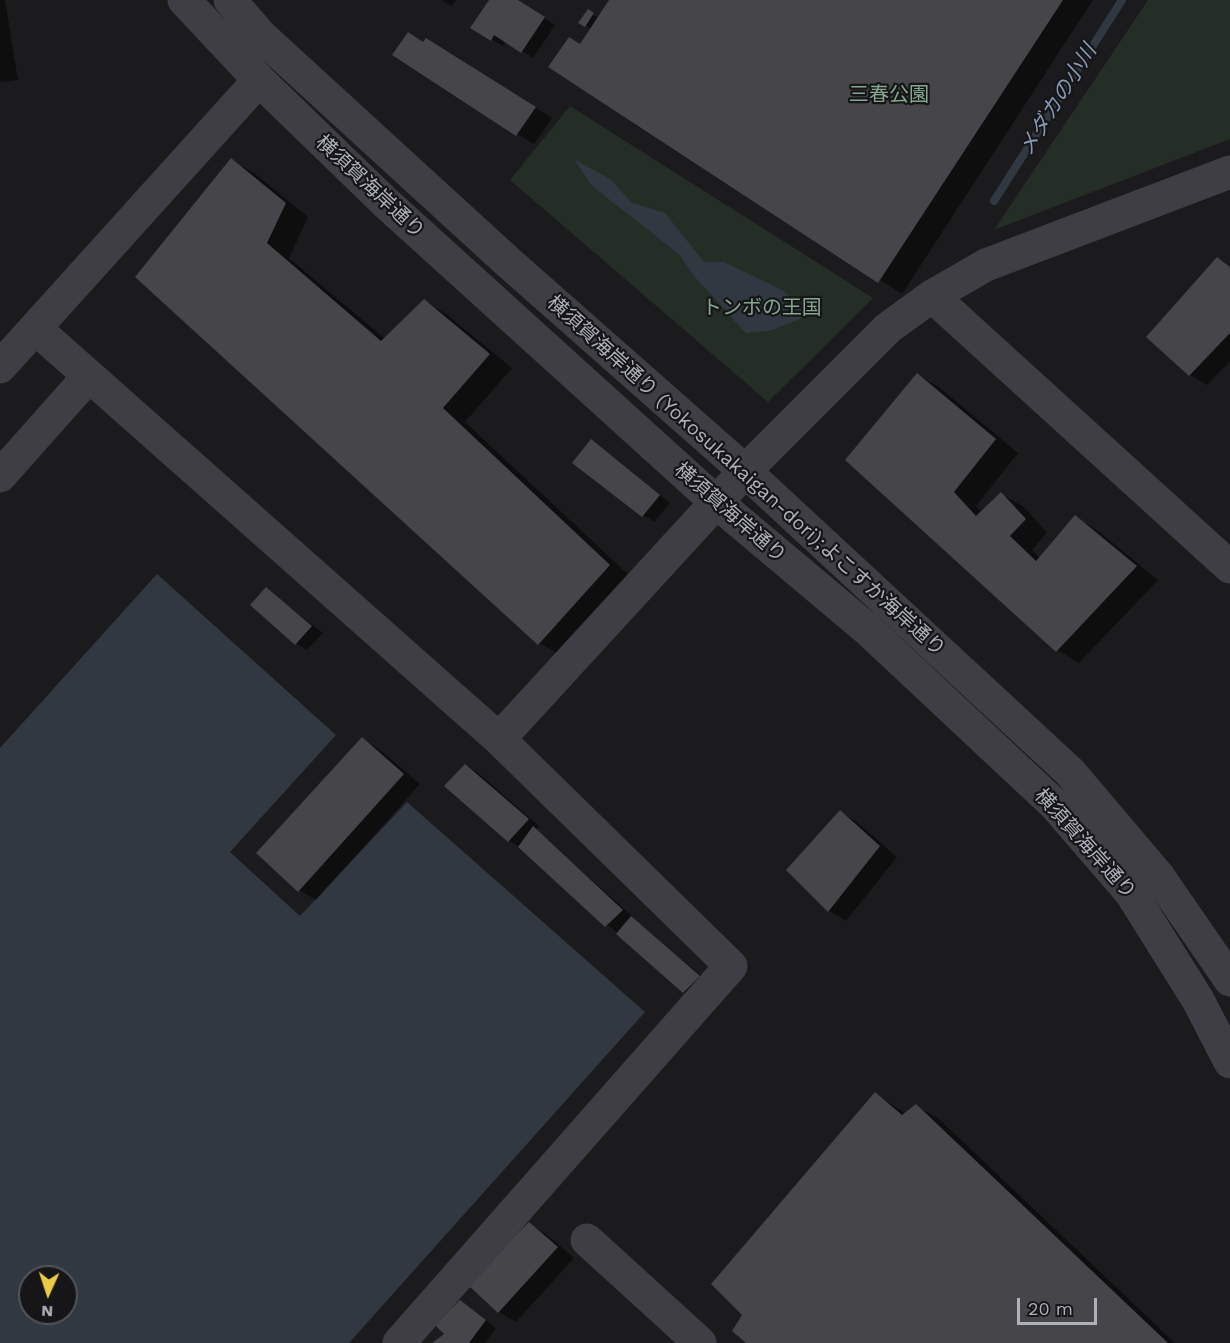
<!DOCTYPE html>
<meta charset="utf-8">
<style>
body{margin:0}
#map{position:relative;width:1230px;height:1343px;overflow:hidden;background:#1b1b1d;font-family:"Work Sans",sans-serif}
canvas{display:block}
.north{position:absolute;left:18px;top:1265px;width:60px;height:60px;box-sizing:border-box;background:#161618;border:2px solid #53545a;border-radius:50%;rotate:183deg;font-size:16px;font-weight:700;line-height:24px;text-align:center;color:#aeb0bc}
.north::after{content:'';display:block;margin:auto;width:21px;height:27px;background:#ebcb45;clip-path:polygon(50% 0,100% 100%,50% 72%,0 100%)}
.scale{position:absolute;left:1017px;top:1298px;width:80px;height:27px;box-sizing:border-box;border:3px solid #aeb0bc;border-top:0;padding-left:8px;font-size:18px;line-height:21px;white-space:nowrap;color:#aeb0bc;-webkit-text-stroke:4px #161618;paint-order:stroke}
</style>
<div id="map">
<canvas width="1230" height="1343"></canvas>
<div class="north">N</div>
<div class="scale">20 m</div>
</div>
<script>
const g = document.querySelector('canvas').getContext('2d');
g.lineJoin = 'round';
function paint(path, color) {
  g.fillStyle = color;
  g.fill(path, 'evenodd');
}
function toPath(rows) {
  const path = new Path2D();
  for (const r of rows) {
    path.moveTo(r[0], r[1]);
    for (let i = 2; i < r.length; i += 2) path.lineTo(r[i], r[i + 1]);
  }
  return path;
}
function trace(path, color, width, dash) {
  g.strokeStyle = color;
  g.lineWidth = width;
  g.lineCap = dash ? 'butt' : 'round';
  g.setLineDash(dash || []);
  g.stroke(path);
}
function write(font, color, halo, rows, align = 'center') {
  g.font = font + ' "Work Sans","Noto Sans JP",sans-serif';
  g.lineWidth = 4.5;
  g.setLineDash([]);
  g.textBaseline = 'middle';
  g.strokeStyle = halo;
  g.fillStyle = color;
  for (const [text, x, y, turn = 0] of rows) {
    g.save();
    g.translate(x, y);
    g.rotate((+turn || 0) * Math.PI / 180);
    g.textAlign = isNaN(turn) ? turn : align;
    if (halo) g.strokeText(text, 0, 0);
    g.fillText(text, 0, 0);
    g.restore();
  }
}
const green = toPath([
 [1148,0,1230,0,1230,139,994,230],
 [570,106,873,298,768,402,510,180]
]);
const water = toPath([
 [574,159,610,179,632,203,665,213,704,262,724,262,784,291,808,316,769,331,746,333,694,276,679,254,592,186],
 [157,574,336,735,230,852,300,916,407,802,645,1012,349,1343,0,1343,0,748],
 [30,1277,66,1277,66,1313,30,1313]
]);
const shadow = toPath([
 [0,0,5,0,18,80,0,82],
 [441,0,456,0,452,6],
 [490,0,517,0,555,25,533,58,506,41,503,46,472,28],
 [611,0,1093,0,902,294,550,67,581,45,592,29,580,22,588,11,599,18],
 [444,49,552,118,534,144,517,134],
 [231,160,254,173,308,217,289,258,385,339,424,301,446,314,512,368,465,422,632,578,562,656,539,643,137,277],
 [1218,259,1230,266,1230,361,1207,385,1190,375],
 [918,375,940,388,1018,453,976,506,982,512,1001,494,1024,507,1047,533,1032,550,1040,558,1075,517,1097,530,1158,580,1079,663,1057,650,847,460],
 [591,440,670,503,654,522,643,515],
 [266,589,323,633,307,650,295,643],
 [362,739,379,749,420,784,316,900,299,890],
 [466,766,477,772,539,826,536,830,633,917,631,918,710,983,695,999,684,992,520,847,509,841],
 [840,812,857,822,897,857,846,921,829,911,788,870],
 [876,1094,906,1114,916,1106,939,1119,1175,1343,748,1343],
 [529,1224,546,1234,574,1258,516,1322,499,1312],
 [460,1301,496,1328,485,1343,435,1343,446,1334]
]);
const stream = toPath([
 [994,201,1122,0]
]);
const building = toPath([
 [489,0,518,0,545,17,521,53,494,35,491,41,470,28],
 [609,0,1063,0,878,283,548,67,569,37,580,44],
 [588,9,594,13,585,27,578,23],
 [408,32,423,42,426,38,536,107,516,136,392,55],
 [231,158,286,203,267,243,381,341,424,299,490,354,443,408,610,565,538,645,135,277],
 [1217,257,1230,267,1230,333,1189,376,1146,337],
 [917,373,996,439,954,492,976,516,1001,492,1026,519,1010,536,1036,561,1075,515,1137,566,1056,652,845,460],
 [591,439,660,495,642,517,572,463],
 [266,587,312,626,295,645,250,605],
 [362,737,404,774,298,892,256,853],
 [465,764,529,819,508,842,444,786],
 [840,810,880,846,828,912,786,870],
 [533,826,623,910,605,927,518,847],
 [631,916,700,976,683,993,616,934],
 [875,1092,902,1115,916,1104,1168,1343,746,1343,732,1331,742,1315,711,1284],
 [529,1222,558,1247,498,1313,467,1284],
 [460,1300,486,1320,469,1343,432,1343,444,1334,435,1325]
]);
const minor = toPath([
 [184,0,259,80,386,203,716,502,866,628,1055,805,1131,893,1198,1000,1230,1062],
 [230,0,261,36,508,262,745,471,1070,772,1159,877,1230,980],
 [932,296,1230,567],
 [35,328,499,739],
 [0,367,259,80],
 [0,476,88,377],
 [587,1240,700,1343],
 [399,1343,731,966,499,739,745,471,888,328,932,296,986,265,1230,172]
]);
const parkNames = [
 ["三春公園",889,95],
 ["トンボの王国",762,308]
];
const streetNames = [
 ["横須賀海岸通り",370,187,43],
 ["横須賀海岸通り (Yokosukakaigan-dori);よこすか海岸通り",746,476,42],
 ["横須賀海岸通り",730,513,41],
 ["横須賀海岸通り",1085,844,48]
];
const waterNames = [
 ["メダカの小川",1058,100,-58]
];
paint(green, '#252d27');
paint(water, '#313841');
paint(shadow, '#0007');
trace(stream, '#313841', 8);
paint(building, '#45454a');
trace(minor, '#3e3e44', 33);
write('20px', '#86a68d', '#161618', parkNames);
write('20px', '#aeb0bc', '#161618', streetNames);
write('italic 21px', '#8799b5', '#161618', waterNames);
</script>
